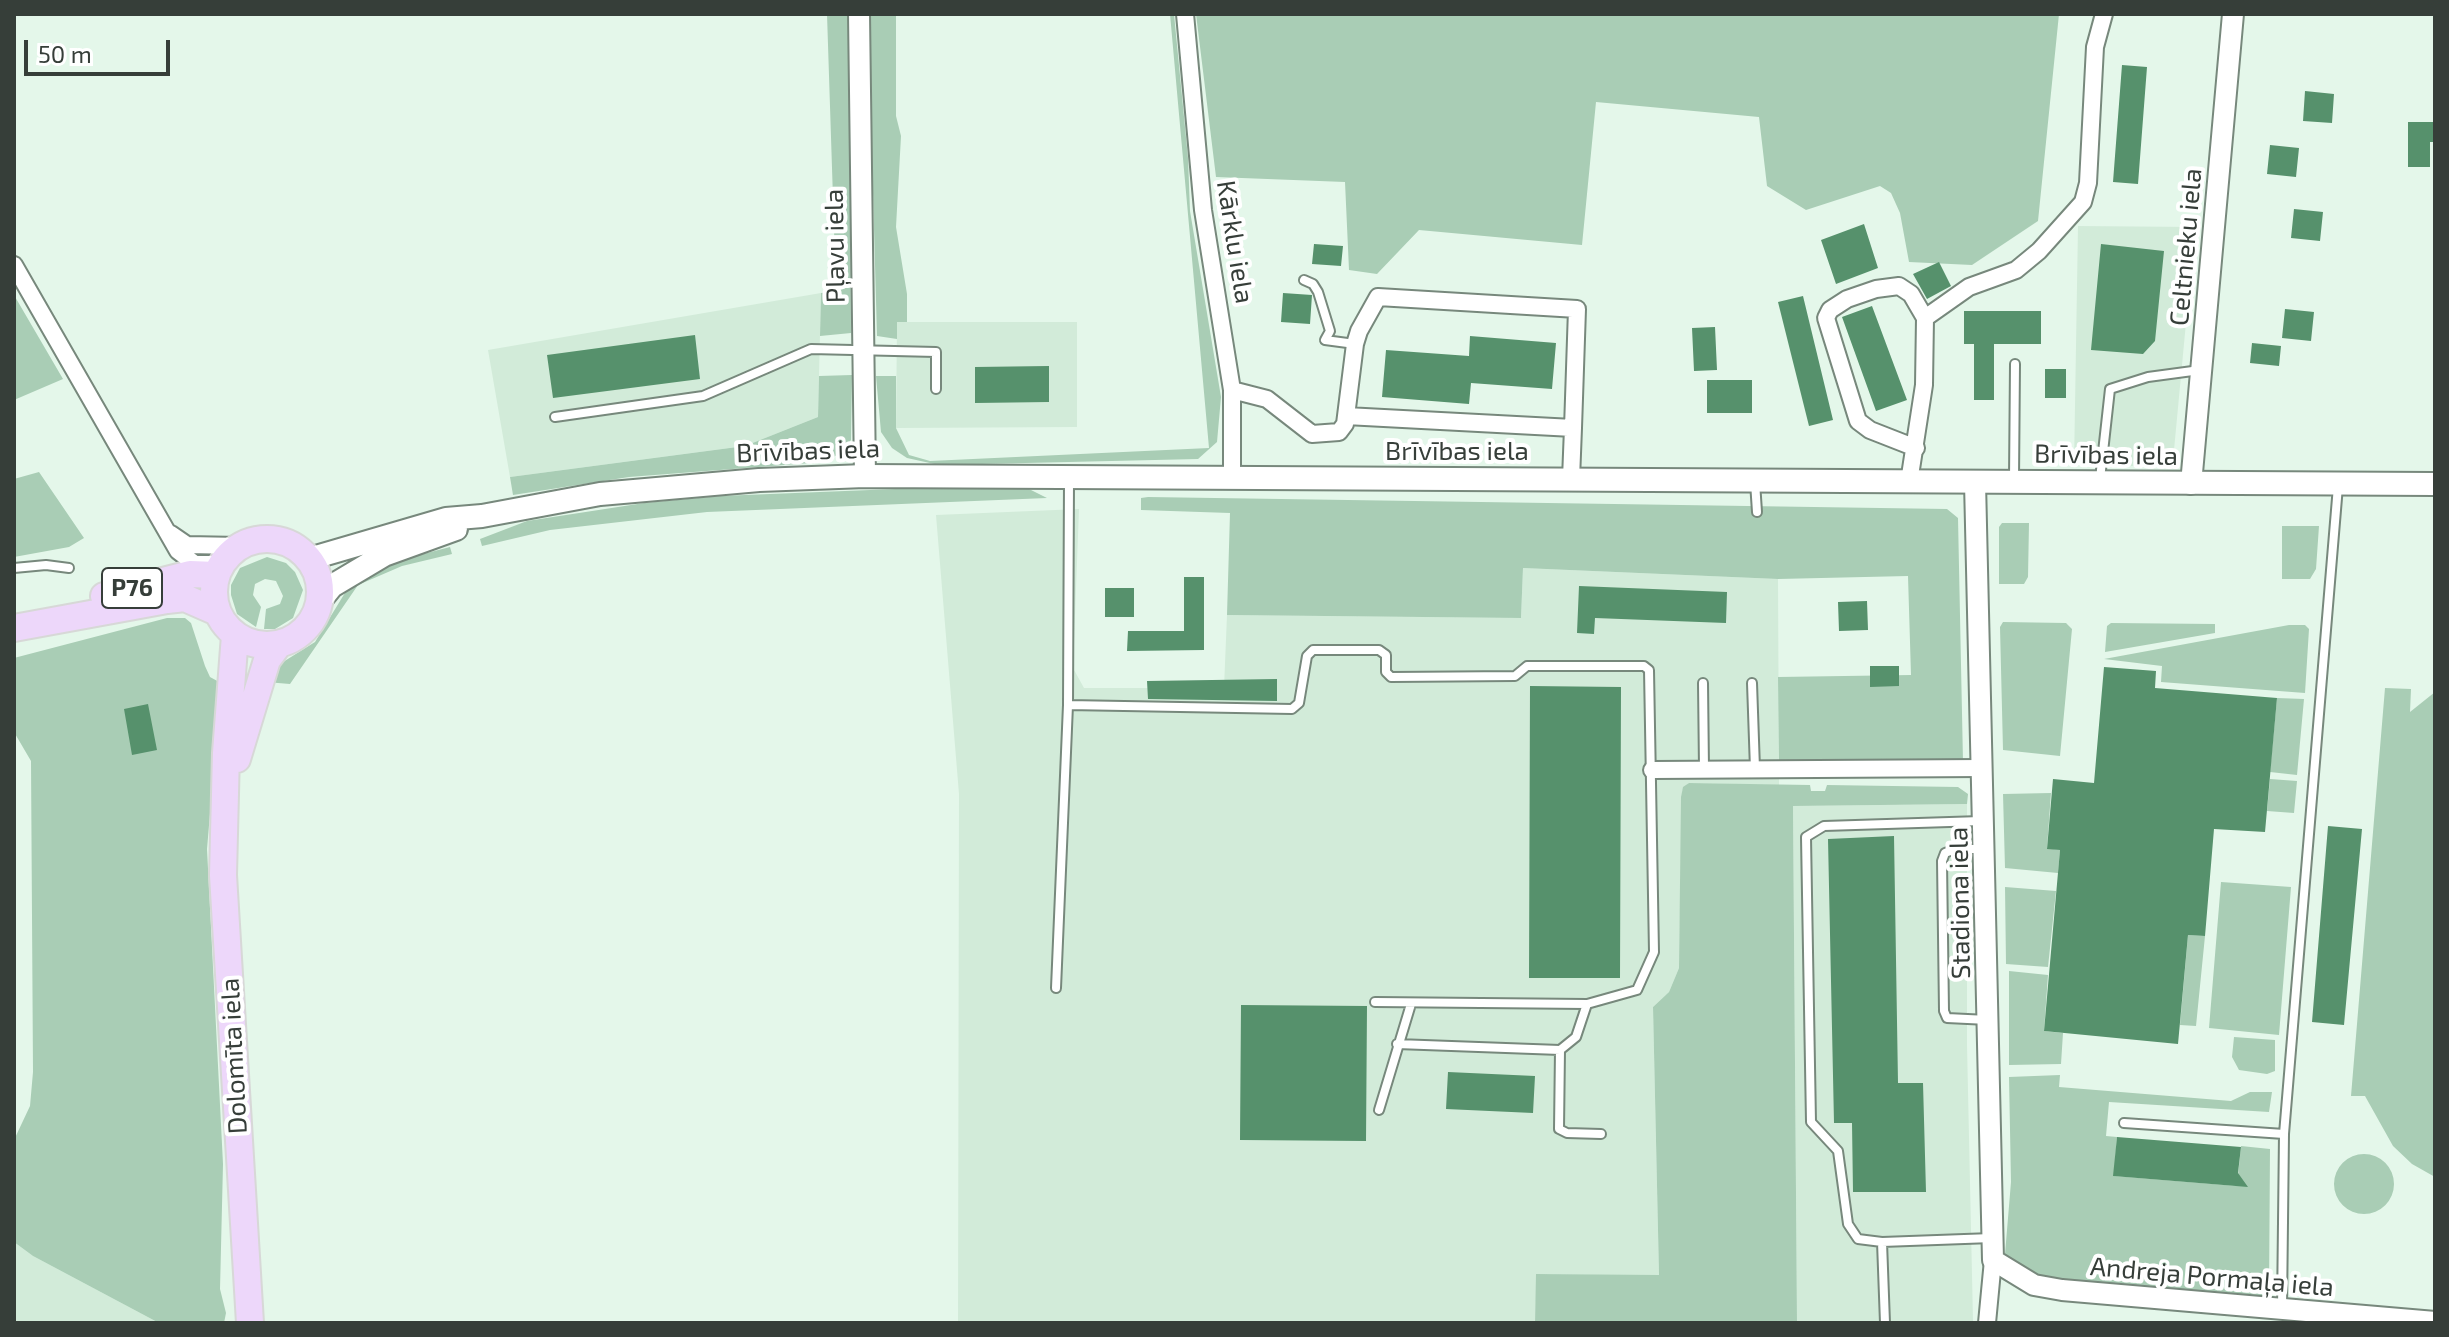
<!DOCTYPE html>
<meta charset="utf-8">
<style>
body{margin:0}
#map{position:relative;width:2449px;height:1337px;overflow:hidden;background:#e4f7ea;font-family:"Exo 2",sans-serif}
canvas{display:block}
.frame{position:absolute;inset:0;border:16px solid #363e39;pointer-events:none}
.scale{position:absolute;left:24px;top:40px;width:146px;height:36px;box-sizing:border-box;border:4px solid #363e39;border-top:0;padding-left:10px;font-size:24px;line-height:28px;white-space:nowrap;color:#363e39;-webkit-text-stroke:6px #fff;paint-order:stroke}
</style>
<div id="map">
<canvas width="2449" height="1337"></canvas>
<div class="frame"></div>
<div class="scale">50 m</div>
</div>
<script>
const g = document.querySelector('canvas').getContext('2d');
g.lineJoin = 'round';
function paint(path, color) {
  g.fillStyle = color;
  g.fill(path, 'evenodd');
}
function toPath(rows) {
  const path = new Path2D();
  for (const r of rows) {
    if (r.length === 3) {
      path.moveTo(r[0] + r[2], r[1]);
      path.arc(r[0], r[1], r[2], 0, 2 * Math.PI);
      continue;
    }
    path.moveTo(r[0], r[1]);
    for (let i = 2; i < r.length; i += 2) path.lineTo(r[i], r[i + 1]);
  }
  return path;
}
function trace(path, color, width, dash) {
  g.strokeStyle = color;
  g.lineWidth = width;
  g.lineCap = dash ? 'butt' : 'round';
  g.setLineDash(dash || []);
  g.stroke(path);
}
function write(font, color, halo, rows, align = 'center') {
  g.font = font + ' "Exo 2",sans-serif';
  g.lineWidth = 8;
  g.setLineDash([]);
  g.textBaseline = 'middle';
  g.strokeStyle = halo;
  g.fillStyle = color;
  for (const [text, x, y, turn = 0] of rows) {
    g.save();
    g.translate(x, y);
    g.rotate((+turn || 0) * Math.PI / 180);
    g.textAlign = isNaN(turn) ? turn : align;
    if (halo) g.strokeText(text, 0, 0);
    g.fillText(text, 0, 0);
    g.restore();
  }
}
const built = toPath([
 [2078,226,2195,227,2174,450,2171,460,2161,466,2074,466],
 [821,293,818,417,745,446,510,477,488,350],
 [897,322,1077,322,1077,427,896,428],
 [1079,509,1073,668,1084,688,1224,688,1227,615,1521,618,1523,568,1778,579,1779,785,1689,783,1682,791,1679,968,1669,992,1653,1007,1659,1276,1537,1274,1535,1323,958,1323,959,794,936,515],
 [1967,804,1967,1045,1973,1321,2125,1323,1797,1323,1793,806],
 [14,1242,33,1256,159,1323,14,1323]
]);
const green = toPath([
 [827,14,849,14,851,333,820,336,821,293,836,291],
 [868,14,896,14,896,116,901,136,896,227,907,294,907,322,897,322,897,339,877,336],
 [1170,14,1174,14,1188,158,1190,211,1221,397,1217,442,1198,459,939,465,907,458,892,448,881,432,876,376,896,376,896,428,909,455,930,461,1209,448],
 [1196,14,2059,14,2038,221,1972,265,1909,262,1900,213,1891,193,1880,186,1806,210,1767,186,1759,117,1596,102,1582,245,1419,230,1377,274,1349,270,1345,182,1216,177],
 [14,295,63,379,14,400],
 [852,375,851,440,841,453,823,462,629,477,513,495,510,477,745,446,818,417,819,376],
 [39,472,84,538,69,547,14,557,14,479],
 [895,489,1029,489,1047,498,707,512,550,530,482,546,480,539,527,521,644,503,720,496],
 [1148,497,1947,509,1958,518,1963,762,1779,762,1778,677,1911,675,1908,576,1778,579,1523,568,1521,618,1227,615,1230,513,1141,510,1141,498],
 [2002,523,2029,523,2028,577,2024,584,1999,584,1999,527],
 [2282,526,2319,526,2316,569,2310,579,2282,579],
 [450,547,452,554,402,566,358,585,290,684,266,682,275,667,315,642,351,583,400,560],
 [267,557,286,563,295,572,303,590,293,618,275,629,264,629,266,609,280,604,283,596,276,581,265,579,255,584,253,595,261,607,256,627,237,614,231,595,231,585,240,568],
 [167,618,185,618,191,623,205,666,210,677,221,683,207,849,223,1164,220,1289,226,1313,224,1323,159,1323,33,1256,14,1242,14,1140,30,1106,33,1072,31,761,14,732,14,658],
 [2003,622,2066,623,2072,629,2060,756,2003,750,2000,627],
 [2111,623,2215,624,2215,633,2105,652,2107,626],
 [2289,625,2305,625,2309,629,2305,693,2161,682,2162,666,2104,659],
 [2385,688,2411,689,2410,712,2435,692,2435,1177,2412,1164,2393,1146,2365,1096,2351,1096],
 [2277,698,2304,699,2297,775,2270,772],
 [2270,779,2297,781,2294,813,2267,811],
 [1689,783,1810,785,1811,791,1825,791,1827,785,1958,787,1968,794,1967,804,1793,806,1797,1323,1535,1323,1536,1274,1659,1275,1653,1007,1669,992,1679,968,1681,797,1683,787],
 [2051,793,2047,848,2060,850,2058,873,2005,868,2003,794],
 [2221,882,2291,887,2279,1035,2209,1028],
 [2005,887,2056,891,2048,967,2006,964],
 [2188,935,2205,936,2196,1026,2180,1025],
 [2009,971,2048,975,2044,1031,2063,1033,2061,1064,2009,1065],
 [2234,1037,2275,1040,2275,1071,2267,1074,2239,1070,2232,1057],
 [2060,1075,2059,1087,2231,1101,2250,1092,2272,1092,2269,1112,2109,1102,2106,1136,2117,1137,2114,1176,2237,1186,2241,1146,2270,1149,2269,1292,2259,1297,2055,1279,2036,1276,2010,1261,2005,1254,2011,1182,2009,1077],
 [2364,1184,30]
]);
const building = toPath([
 [2122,65,2147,67,2138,184,2113,182],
 [2305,91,2334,94,2332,123,2303,121],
 [2408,122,2435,122,2435,142,2430,142,2430,167,2408,167],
 [2270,145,2299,148,2296,177,2267,174],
 [2294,209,2323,212,2320,241,2291,238],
 [1864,224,1878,268,1836,284,1821,240],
 [1314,244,1343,246,1341,266,1312,264],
 [2101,244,2164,251,2155,341,2143,354,2091,350],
 [1939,262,1951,286,1927,299,1913,274],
 [1283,293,1312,295,1310,324,1281,322],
 [1803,296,1833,420,1809,426,1778,302],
 [1872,306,1907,400,1876,411,1842,317],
 [2285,309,2314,312,2311,341,2282,338],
 [1964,311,2041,311,2041,344,1994,344,1994,400,1974,400,1974,344,1964,344],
 [1715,327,1717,370,1694,371,1692,328],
 [695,335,700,379,553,398,547,355],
 [1470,336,1556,343,1552,389,1471,383,1469,404,1382,397,1386,350,1469,356],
 [2252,343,2281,346,2279,366,2250,363],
 [1049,366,1049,402,975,403,975,367],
 [2045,369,2066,369,2066,398,2045,398],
 [1707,380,1752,380,1752,413,1707,413],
 [1184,577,1204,577,1204,650,1127,651,1128,631,1184,631],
 [1579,586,1727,592,1726,623,1595,618,1594,634,1577,633],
 [1105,588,1134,588,1134,617,1105,617],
 [1867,601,1868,630,1839,631,1838,602],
 [1870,666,1899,666,1899,686,1870,687],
 [2104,667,2156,671,2155,688,2277,698,2265,832,2214,829,2205,936,2188,935,2178,1044,2044,1031,2060,850,2047,849,2053,779,2094,783],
 [1277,679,1277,701,1148,699,1147,681],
 [1530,686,1621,687,1620,978,1529,978],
 [148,704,157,750,132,755,124,709],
 [2328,826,2362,829,2344,1025,2312,1022],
 [1894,836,1898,1083,1923,1083,1926,1192,1853,1192,1852,1123,1834,1123,1828,839],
 [1241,1005,1367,1006,1366,1141,1240,1140],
 [1448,1072,1535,1076,1533,1113,1446,1109],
 [2117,1137,2241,1147,2238,1173,2248,1187,2113,1176]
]);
const service = toPath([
 [1304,280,1313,284,1318,292,1330,331,1325,340,1355,344],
 [555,417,703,396,811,349,936,352,936,389],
 [2014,479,2015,364],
 [2100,479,2110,389,2148,377,2200,370],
 [1069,480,1068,705,1292,709,1299,703,1307,656,1313,650,1379,650,1386,655,1386,672,1391,677,1515,676,1527,666,1644,666,1649,670,1654,952,1637,990,1587,1004,1576,1037,1560,1050,1397,1044],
 [1755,482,1757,512],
 [14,568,46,565,69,568],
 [1703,683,1704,769],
 [1752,683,1755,769],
 [1981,821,1824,826,1806,837,1811,1122,1838,1151,1848,1224,1858,1239,1882,1242,1992,1238],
 [1984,849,1955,849,1945,853,1942,861,1944,1011,1947,1018,1988,1020],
 [1056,988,1068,705],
 [1375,1002,1587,1004],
 [1560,1050,1559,1129,1567,1133,1601,1134],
 [1379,1110,1411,1004],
 [2124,1123,2284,1134],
 [1882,1242,1885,1323],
 [2282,1309,2284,1134,2338,486]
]);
const minor = toPath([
 [1185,14,1203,210,1232,390,1232,478],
 [14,265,178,551,195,564,210,564],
 [1232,390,1267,399,1312,434,1339,432,1345,424,1355,344,1359,331,1378,297,1577,309,1573,428,1346,416],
 [1916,448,1870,430,1858,421,1826,318,1830,310,1847,299,1876,289,1899,286,1911,294,1925,318],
 [1571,479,1573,428],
 [1909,482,1924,385,1925,318,1969,287,2016,270,2039,251,2083,202,2088,183,2095,47,2104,14],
 [171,534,187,545,240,546],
 [1652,770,1983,768],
 [1987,1323,1993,1260]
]);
const tertiary = toPath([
 [859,14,865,476],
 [1975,482,1993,1260,2034,1285,2062,1290,2435,1322],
 [2191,484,2233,14]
]);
const secondary = toPath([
 [309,559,446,519,482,516,600,494,759,480,865,476,2435,484],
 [319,602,332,586,384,555,456,529]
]);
const primary = toPath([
 [267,592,53],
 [104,596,190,574,215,575],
 [14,628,167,600,185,598,217,612],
 [235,635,226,753,223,875,250,1323],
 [237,759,267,660,279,644]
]);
const shields = [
 [132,588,60]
];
const shieldNames = [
 ["P76",132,588]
];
const streetNames = [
 ["Kārklu iela",1235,242,81],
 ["Pļavu iela",835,246,-91],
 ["Celtnieku iela",2186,247,-85],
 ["Brīvības iela",808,451,-2],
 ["Brīvības iela",1457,451],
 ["Brīvības iela",2106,455,1],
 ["Stadiona iela",1960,903,-91],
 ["Dolomīta iela",234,1056,-93],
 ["Andreja Pormaļa iela",2212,1277,5]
];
paint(built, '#d2ebd9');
paint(green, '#a9cdb5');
paint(building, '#56916c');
trace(service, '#77887c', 12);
trace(minor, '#77887c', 20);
trace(tertiary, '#77887c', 24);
trace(secondary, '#77887c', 26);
trace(primary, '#d7d8d7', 30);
trace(service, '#fff', 8);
trace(minor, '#fff', 16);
trace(tertiary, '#fff', 20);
trace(secondary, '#fff', 22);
trace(primary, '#edd7fa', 26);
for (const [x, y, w] of shields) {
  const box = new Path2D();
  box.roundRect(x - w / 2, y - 20, w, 40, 6);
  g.fillStyle = '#fff';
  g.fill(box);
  trace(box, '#363e39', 2);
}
write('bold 24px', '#363e39', null, shieldNames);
write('26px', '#363e39', '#fff', streetNames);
</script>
